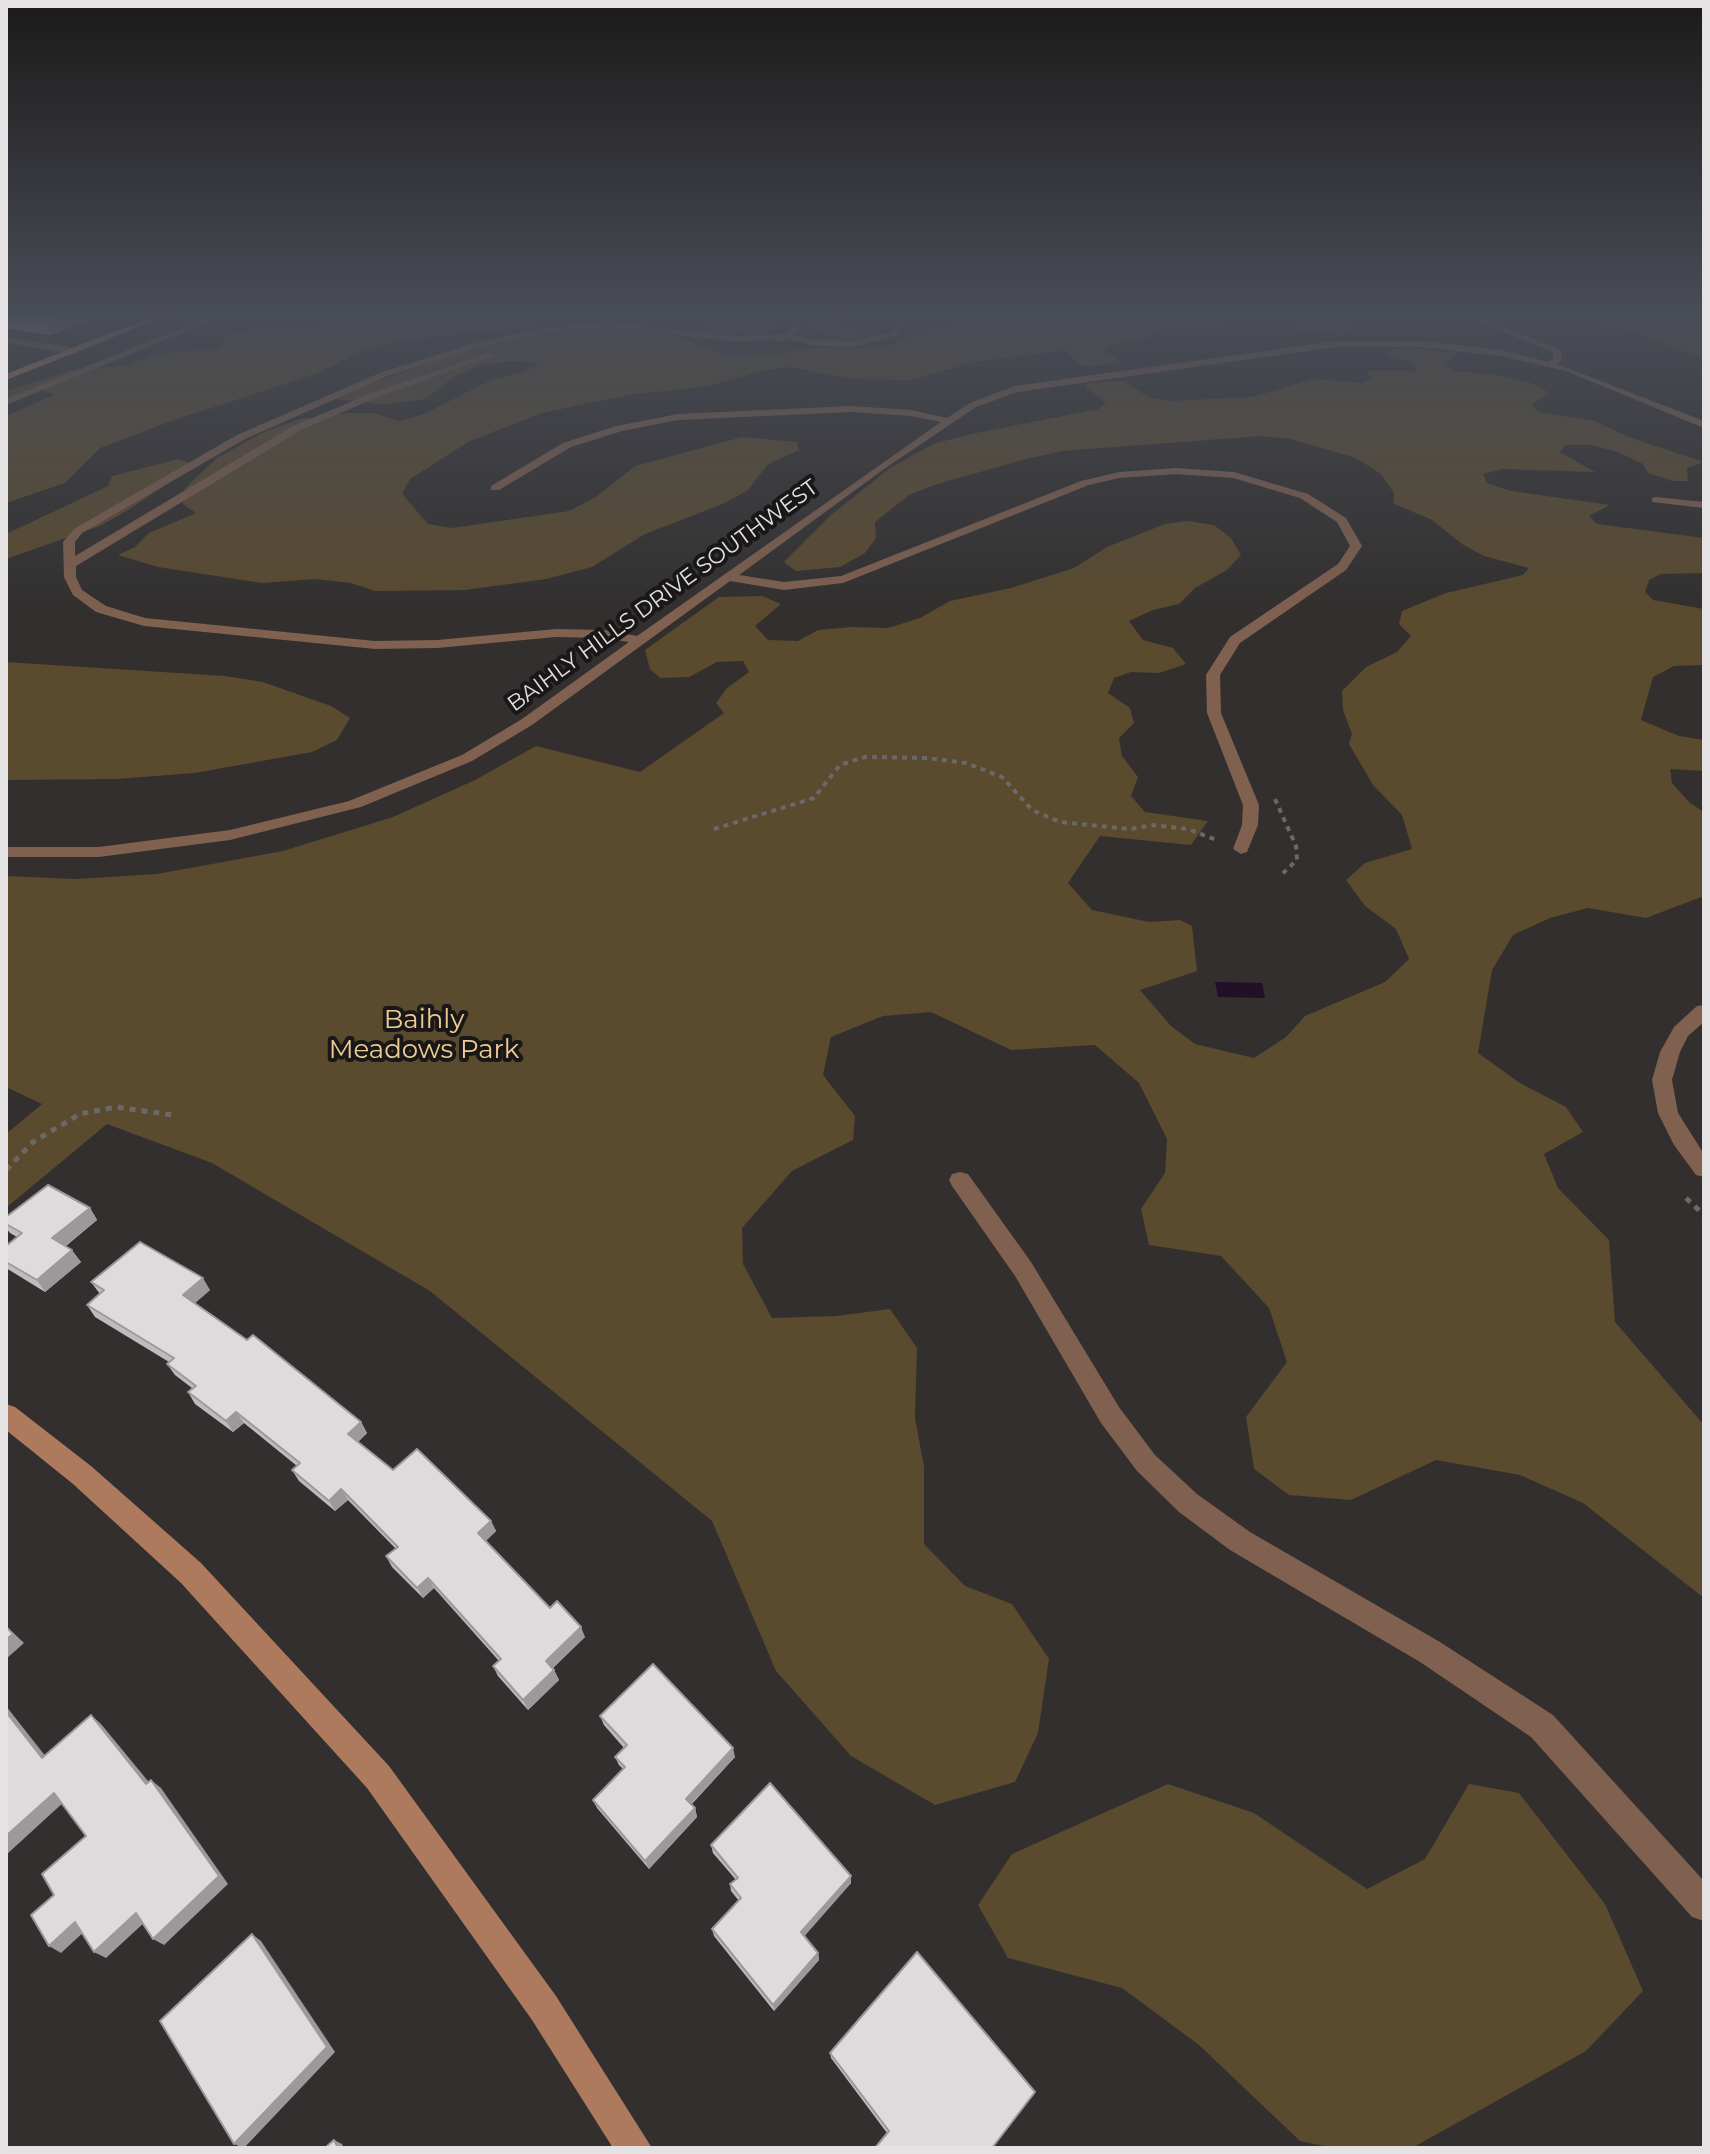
<!DOCTYPE html>
<style>
body{margin:0}
#map{position:relative;width:1710px;height:2154px;overflow:hidden;background:#322f2e;font-family:Montserrat,sans-serif}
canvas{display:block}
.frame{position:absolute;inset:0;border:8px solid #e4e2e2;pointer-events:none}
</style>
<div id="map">
<canvas width="1710" height="2154"></canvas>
<div class="frame"></div>
</div>
<script>
const g = document.querySelector('canvas').getContext('2d');
g.lineJoin = 'round';
function paint(path, color) {
  g.fillStyle = color;
  g.fill(path, 'evenodd');
}
function toPath(rows) {
  const path = new Path2D();
  for (const r of rows) {
    path.moveTo(r[0], r[1]);
    for (let i = 2; i < r.length; i += 2) path.lineTo(r[i], r[i + 1]);
  }
  return path;
}
function trace(path, color, width, dash) {
  g.strokeStyle = color;
  g.lineWidth = width;
  g.lineCap = dash ? 'butt' : 'round';
  g.setLineDash(dash || []);
  g.stroke(path);
}
function write(font, color, halo, rows, align = 'center') {
  g.font = font + ' Montserrat,sans-serif';
  g.lineWidth = 8;
  g.setLineDash([]);
  g.textBaseline = 'middle';
  g.strokeStyle = halo;
  g.fillStyle = color;
  for (const [text, x, y, turn = 0] of rows) {
    g.save();
    g.translate(x, y);
    g.rotate((+turn || 0) * Math.PI / 180);
    g.textAlign = isNaN(turn) ? turn : align;
    if (halo) g.strokeText(text, 0, 0);
    g.fillText(text, 0, 0);
    g.restore();
  }
}
const green = toPath([
 [373,314,543,314,539,323,525,328,402,340,360,352,316,374,174,420,100,448,65,483,6,503,6,416,54,395,42,390,6,399,6,391,70,371,129,365,154,354,218,349,228,334,257,329,291,330],
 [719,314,764,314,775,322,775,331,760,335,710,332,685,325,729,323,730,318],
 [799,314,829,314,836,322,871,334,865,339,830,336,817,332],
 [962,314,1356,314,1347,320,1353,330,1343,335,1296,332,1300,325,1297,321,1164,329,1145,339,1105,346,1105,353,1118,358,1119,363,1091,366,1080,365,1066,350,974,362,910,380,853,379,788,367,761,371,708,386,628,395,542,413,470,441,410,479,402,494,428,524,452,528,569,511,596,497,635,466,742,437,797,442,799,450,768,464,748,490,725,503,645,534,592,567,546,579,465,590,375,591,351,583,316,579,262,583,158,567,118,555,135,547,149,533,196,513,183,504,185,488,217,458,262,433,300,419,349,413,372,413,399,421,422,415,487,382,537,367,536,363,512,361,481,365,455,376,425,399,384,405,337,399,361,387,455,354,522,337,614,328,676,336,725,355,778,354,810,348,885,348,926,329,948,327],
 [1566,314,1704,314,1704,359,1624,329,1592,324],
 [1407,347,1457,353,1445,365,1455,371,1501,376,1535,384,1549,393,1531,405,1539,412,1595,421,1631,438,1704,462,1687,468,1688,481,1673,481,1648,473,1643,464,1618,452,1592,445,1566,445,1560,452,1595,472,1502,469,1483,474,1487,483,1511,491,1610,505,1589,516,1597,524,1704,538,1704,573,1661,574,1649,580,1645,592,1653,600,1704,609,1704,665,1674,666,1653,677,1641,720,1679,736,1704,740,1704,771,1670,769,1672,783,1690,803,1704,812,1704,896,1646,918,1588,908,1550,918,1513,935,1492,970,1478,1053,1520,1083,1566,1107,1583,1132,1544,1154,1558,1188,1609,1240,1615,1322,1704,1425,1704,1598,1583,1503,1520,1475,1436,1460,1351,1500,1289,1495,1254,1469,1246,1417,1287,1362,1269,1308,1221,1256,1149,1245,1141,1209,1165,1173,1167,1139,1139,1083,1095,1045,1011,1050,931,1012,883,1016,831,1037,823,1075,855,1116,853,1140,792,1171,742,1228,743,1264,772,1318,836,1316,890,1309,917,1348,915,1418,924,1467,924,1544,965,1586,1012,1604,1049,1659,1038,1733,1015,1782,935,1805,851,1756,776,1671,712,1521,430,1291,212,1163,107,1124,6,1208,6,1134,42,1104,6,1087,6,876,76,879,157,874,283,851,393,817,475,780,536,746,640,772,724,713,716,703,727,688,749,672,743,661,717,662,689,677,660,678,650,669,645,650,719,597,762,596,781,604,755,626,768,640,798,641,818,630,852,627,888,628,920,618,950,601,1011,588,1074,568,1107,547,1165,524,1187,521,1214,525,1231,538,1241,555,1227,570,1195,588,1179,604,1153,610,1129,621,1143,640,1173,648,1186,664,1159,673,1131,672,1114,678,1108,693,1130,708,1134,723,1119,738,1122,756,1138,777,1131,796,1145,812,1208,821,1191,845,1100,836,1068,883,1092,910,1149,922,1180,920,1192,926,1197,971,1140,990,1171,1026,1195,1044,1254,1058,1286,1037,1305,1016,1385,982,1409,959,1396,929,1365,906,1346,880,1365,863,1412,849,1402,815,1373,785,1349,744,1352,734,1343,710,1342,691,1366,667,1397,652,1411,636,1399,624,1402,611,1446,593,1523,575,1529,568,1484,556,1462,544,1432,520,1393,503,1394,493,1381,474,1356,458,1290,439,1261,436,1062,451,1026,459,934,485,909,495,875,522,876,538,865,553,840,567,796,571,784,562,831,515,890,468,933,444,971,434,1098,409,1106,403,1086,387,1088,383,1123,381,1150,398,1172,401,1252,397,1314,379,1362,383,1371,378,1366,371,1415,371,1415,364,1385,354,1389,350],
 [179,459,196,465,128,510,100,526,6,559,6,534,108,486,112,476],
 [6,662,225,676,263,682,331,706,350,718,337,740,312,752,195,773,117,779,6,780],
 [1168,1784,1254,1813,1367,1889,1425,1859,1469,1784,1519,1793,1605,1904,1643,1991,1586,2051,1412,2148,1334,2148,1300,2141,1199,2045,1122,1988,1008,1958,978,1905,1012,1854]
]);
const water = toPath([
 [1215,982,1262,983,1265,998,1218,997]
]);
const pathFar1 = toPath([
 [1275,799,1296,846,1297,860,1281,875],
 [714,829,814,798,840,765,865,757,927,758,966,763,1002,777,1032,810,1060,822,1130,829,1153,825,1188,829,1219,841]
]);
const path = toPath([
 [6,1170,33,1142,80,1114,116,1107,173,1115],
 [1686,1198,1704,1215]
]);
const street = toPath([
 [216,314,229,314,6,405,6,399,216,314],
 [784,314,793,314,804,326,793,335,816,340,856,341,892,331,901,314,909,314,898,335,856,347,816,346,788,339,779,343,775,339,740,342,613,328,545,333,480,347,388,376,245,439,82,533,75,542,75,556,293,426,372,393,488,353,495,355,378,397,301,430,76,566,76,577,82,590,106,606,145,618,375,641,437,640,556,629,604,630,637,636,941,422,911,416,852,412,678,420,622,431,571,447,499,490,491,490,491,486,563,443,616,426,678,414,852,406,911,410,947,418,970,403,1015,386,1336,341,1420,341,1501,350,1549,362,1553,358,1553,352,1459,314,1472,314,1560,349,1562,359,1557,364,1704,421,1704,428,1566,371,1501,356,1420,347,1336,347,1017,392,976,407,884,469,739,575,784,582,841,576,1081,481,1119,472,1176,468,1234,472,1308,494,1346,518,1362,546,1346,570,1240,643,1220,675,1221,713,1259,805,1258,825,1247,852,1241,854,1233,849,1242,825,1243,805,1207,713,1206,675,1230,637,1338,564,1350,546,1337,522,1300,498,1233,478,1176,474,1119,478,1089,485,843,583,784,590,730,581,532,725,472,761,361,807,230,840,99,857,6,857,6,847,99,847,230,830,349,801,462,755,522,719,629,642,604,638,556,637,437,648,375,649,144,626,96,612,73,595,64,577,63,542,74,529,237,435,382,372,475,343,545,327,613,322,740,336,783,334,795,326,784,314],
 [6,337,74,348,78,351,74,354,6,343,6,337],
 [1656,497,1704,502,1704,508,1652,502,1652,498,1656,497],
 [1704,1005,1704,1022,1688,1036,1680,1052,1672,1080,1678,1113,1704,1154,1704,1177,1696,1175,1674,1145,1658,1113,1652,1080,1660,1052,1674,1027,1697,1006,1704,1005],
 [960,1172,968,1174,1031,1262,1119,1407,1155,1455,1197,1494,1250,1532,1440,1642,1553,1715,1704,1881,1704,1921,1692,1917,1531,1737,1420,1662,1230,1550,1179,1512,1137,1471,1101,1423,1015,1276,952,1186,949,1180,952,1174,960,1172]
]);
const secondary = toPath([
 [6,1404,15,1407,91,1466,201,1563,389,1766,556,1996,652,2148,613,2148,532,2020,367,1788,181,1583,73,1484,6,1430,6,1404]
]);
const primary = toPath([
 [159,314,172,314,6,380,6,374,159,314]
]);
const wall = toPath([
 [6,314,106,314,50,335,6,328],
 [90,1208,97,1220,66,1246,81,1262,45,1292,6,1268,6,1246,17,1237,10,1233,6,1228,6,1217],
 [91,1282,210,1290,195,1303,361,1422,367,1433,358,1442,393,1470,491,1521,496,1531,485,1541,550,1608,585,1637,553,1668,559,1680,528,1710,498,1676,493,1666,499,1661,434,1588,423,1598,392,1567,386,1556,396,1549,348,1500,335,1511,299,1481,292,1470,297,1466,244,1423,233,1432,195,1404,188,1392,192,1388,175,1375,167,1364,169,1362,95,1317,87,1305,100,1294],
 [600,1716,735,1757,691,1805,695,1808,697,1817,649,1869,597,1808,593,1800,623,1769,619,1765,615,1757,624,1748,604,1725],
 [711,1845,851,1876,851,1883,804,1936,818,1953,819,1960,774,2011,714,1936,712,1929,739,1901,731,1891,730,1884,736,1880,713,1853],
 [830,2053,993,2148,887,2133,831,2058]
]);
const shadedWall = toPath([
 [70,314,106,314,50,335,45,323],
 [90,1208,97,1220,60,1250,52,1238],
 [72,1250,81,1262,45,1292,37,1280],
 [203,1278,210,1290,190,1307,183,1295],
 [236,1412,244,1423,233,1432,226,1421],
 [361,1422,367,1433,354,1445,348,1434],
 [341,1489,348,1500,335,1511,329,1501],
 [491,1521,496,1531,483,1544,478,1533],
 [428,1578,434,1588,423,1598,417,1588],
 [6,1626,24,1643,6,1659],
 [581,1627,585,1637,550,1670,546,1661],
 [554,1670,559,1680,528,1710,523,1700],
 [6,1706,54,1767,42,1758,6,1712],
 [91,1715,101,1724,157,1792,146,1784],
 [733,1748,735,1757,688,1807,686,1799],
 [151,1780,161,1788,228,1884,164,1945,153,1939],
 [54,1793,65,1801,6,1855,6,1836],
 [695,1808,697,1817,649,1869,645,1861],
 [851,1876,851,1883,802,1939,801,1932],
 [136,1913,147,1920,106,1958,94,1952],
 [75,1922,87,1929,61,1953,49,1946],
 [252,1934,261,1941,335,2052,244,2148,234,2144],
 [818,1953,819,1960,774,2011,773,2005],
 [334,2140,342,2144,344,2148,338,2148]
]);
const building = toPath([
 [6,314,70,314,45,323,6,318,6,314],
 [48,1185,90,1208,52,1238,72,1250,37,1280,6,1262,6,1246,22,1233,6,1224,6,1217,48,1185],
 [140,1242,203,1278,183,1295,247,1340,253,1335,361,1422,348,1434,393,1470,417,1449,491,1521,478,1533,550,1608,557,1601,581,1627,546,1661,554,1670,523,1700,493,1666,501,1659,428,1578,417,1588,386,1556,398,1547,341,1489,329,1501,292,1470,300,1463,236,1412,226,1421,188,1392,196,1386,167,1364,174,1358,87,1305,104,1290,91,1282,140,1242],
 [6,1627,13,1634,6,1639,6,1627],
 [653,1664,733,1748,686,1799,695,1808,645,1861,593,1800,625,1767,615,1757,627,1745,600,1716,653,1664],
 [6,1712,42,1758,91,1715,146,1784,151,1780,219,1876,153,1939,136,1913,94,1952,75,1922,49,1946,31,1915,54,1895,42,1874,86,1836,54,1793,6,1836,6,1712],
 [770,1783,851,1876,801,1932,818,1953,773,2005,712,1929,741,1898,730,1884,738,1878,711,1845,770,1783],
 [252,1934,327,2047,234,2144,160,2021,252,1934],
 [917,1952,1035,2092,992,2148,875,2148,889,2131,830,2053,917,1952],
 [334,2140,338,2148,325,2148,334,2140]
]);
const farStreetnames = [
 ["BAIHLY HILLS DRIVE SOUTHWEST",663,596,-36]
];
const parkNames = [
 ["Baihly",424,1020],
 ["Meadows Park",424,1050]
];
paint(green, '#5a4a2e');
paint(water, '#230f27');
trace(pathFar1, '#6b6968', 4, [5, 5]);
trace(path, '#6b6968', 5, [6, 6]);
paint(street, '#80604e');
paint(secondary, '#ad7a5d');
paint(primary, '#d08e68');
paint(wall, '#c0bcbe');
paint(shadedWall, '#9c999b');
paint(building, '#dfdbdd');
trace(building, '#9c999b', 2);
const sky = g.createLinearGradient(0, 0, 0, 616);
sky.addColorStop(0, '#1c1a19');
sky.addColorStop(0.51, '#494d57');
sky.addColorStop(1, '#494d5700');
g.fillStyle = sky;
g.fillRect(0, 0, 1710, 616);
write('22px', '#e4e2e2', '#191717', farStreetnames);
write('26px', '#eecd93', '#191717', parkNames);
</script>
